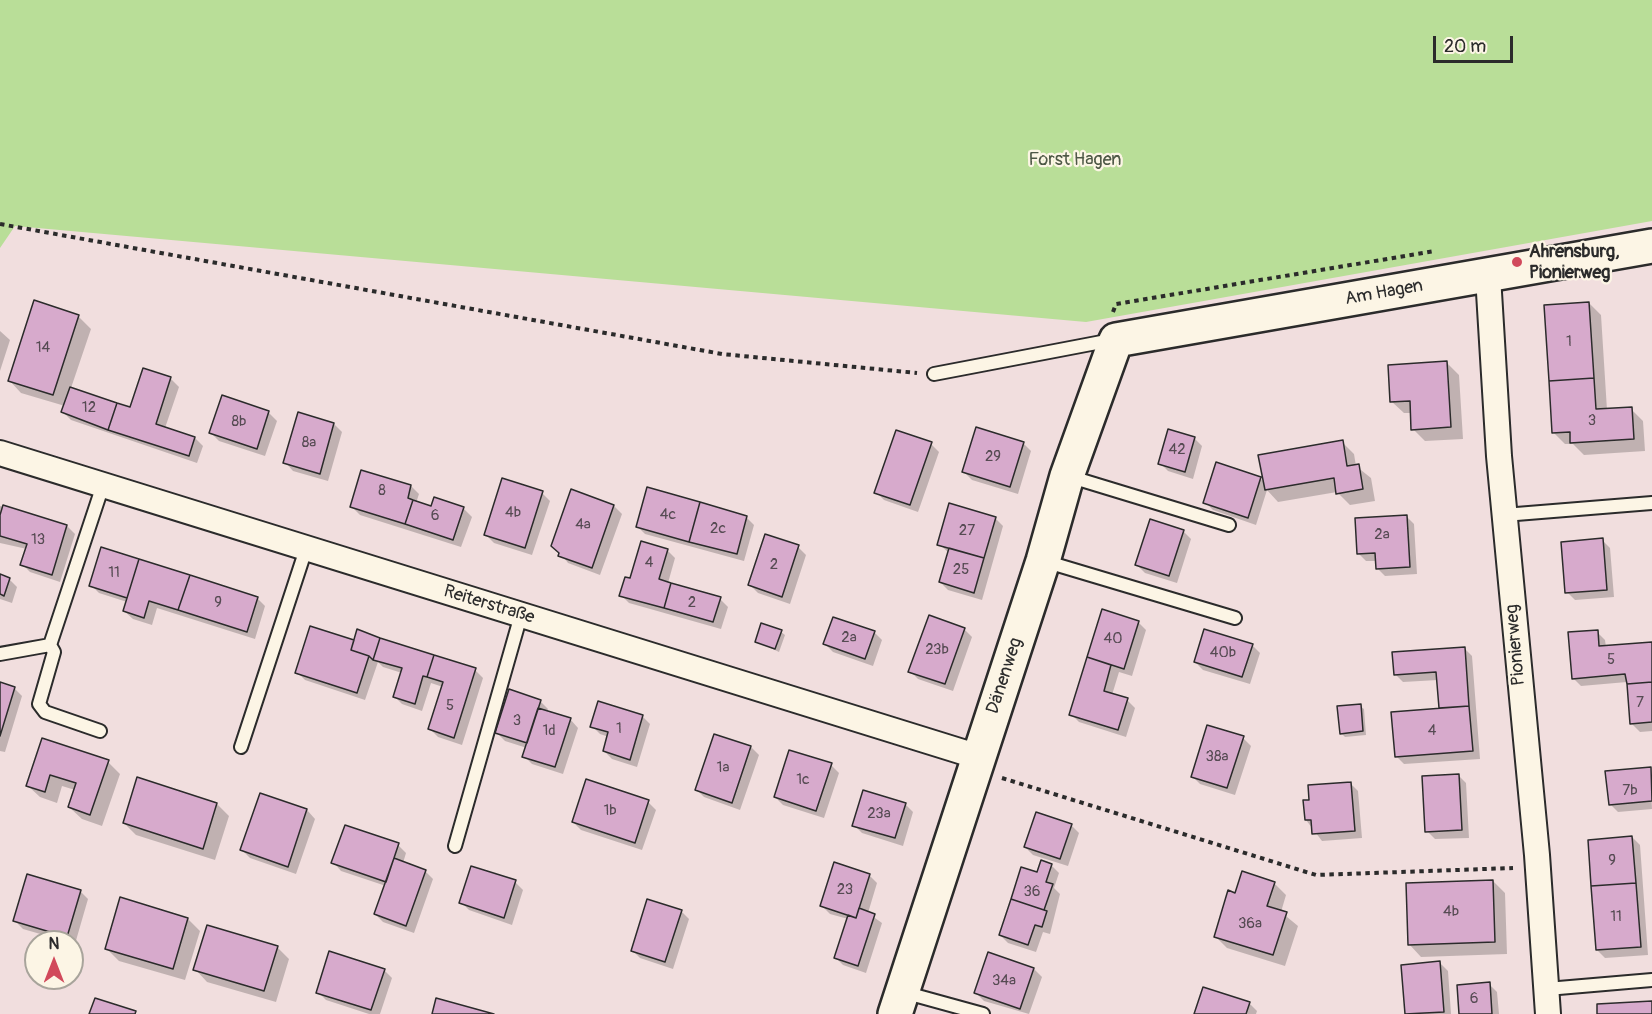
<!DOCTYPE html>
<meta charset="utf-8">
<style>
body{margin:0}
#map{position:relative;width:1652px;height:1014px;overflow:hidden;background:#f1dede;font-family:Pangolin,sans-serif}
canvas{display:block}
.north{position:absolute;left:24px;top:930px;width:60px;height:60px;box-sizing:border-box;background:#fcf5e5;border:2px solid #a8a49b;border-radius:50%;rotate:0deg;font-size:16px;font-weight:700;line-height:24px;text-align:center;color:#2b2b2b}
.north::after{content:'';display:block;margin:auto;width:21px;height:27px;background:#d1495b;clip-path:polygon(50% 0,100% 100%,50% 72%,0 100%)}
.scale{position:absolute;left:1433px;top:36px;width:80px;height:27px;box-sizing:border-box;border:3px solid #2b2b2b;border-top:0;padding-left:8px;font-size:18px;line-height:21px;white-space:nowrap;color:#2b2b2b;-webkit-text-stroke:4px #fcf5e5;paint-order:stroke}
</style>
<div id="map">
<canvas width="1652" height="1014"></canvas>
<div class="north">N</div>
<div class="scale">20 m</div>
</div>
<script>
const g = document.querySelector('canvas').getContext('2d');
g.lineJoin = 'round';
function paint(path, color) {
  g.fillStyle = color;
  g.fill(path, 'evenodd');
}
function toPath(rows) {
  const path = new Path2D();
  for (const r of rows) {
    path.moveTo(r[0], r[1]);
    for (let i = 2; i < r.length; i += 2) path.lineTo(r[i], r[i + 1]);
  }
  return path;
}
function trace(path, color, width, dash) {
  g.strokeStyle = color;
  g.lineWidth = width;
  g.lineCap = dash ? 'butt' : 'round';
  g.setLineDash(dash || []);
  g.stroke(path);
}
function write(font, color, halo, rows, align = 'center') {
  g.font = font + ' Pangolin,sans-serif';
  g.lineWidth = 4.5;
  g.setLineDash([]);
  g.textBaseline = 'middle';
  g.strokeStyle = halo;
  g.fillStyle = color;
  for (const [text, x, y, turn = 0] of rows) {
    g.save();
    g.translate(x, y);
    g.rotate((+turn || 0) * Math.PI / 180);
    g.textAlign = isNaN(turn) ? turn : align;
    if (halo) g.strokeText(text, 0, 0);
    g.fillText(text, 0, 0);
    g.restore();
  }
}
const green = toPath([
 [0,0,1652,0,1652,221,1086,322,15,226,0,248]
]);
const shadow = toPath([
 [1589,303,1601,315,1607,410,1631,409,1643,421,1645,451,1584,455,1573,444,1565,444,1553,432],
 [78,316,91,329,71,388,131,409,144,370,171,379,179,387,165,428,195,438,203,446,197,463,71,420,63,412,65,406,21,393,9,380],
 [0,331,10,340,0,371],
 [1447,363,1459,375,1463,439,1425,441,1413,429,1412,413,1404,413,1391,401],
 [223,397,269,413,277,421,265,456,219,441,211,433],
 [334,424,342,432,328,481,293,471,285,462],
 [1194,438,1202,446,1193,479,1168,471,1160,463],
 [1342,442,1354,454,1356,466,1371,478,1375,501,1350,505,1337,492,1278,502,1267,490,1256,525,1213,510,1205,502,1260,478,1265,483],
 [1023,443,1031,451,1018,494,972,480,964,472],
 [931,444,939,452,918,512,884,500,876,492],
 [411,486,419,494,416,503,432,508,435,499,464,509,472,517,461,547,360,515,352,507],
 [542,493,550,501,532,555,494,543,486,535],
 [0,506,67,526,75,534,60,582,30,572,22,564,27,549,0,543],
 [614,506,622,514,600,575,568,563,561,554],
 [1406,516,1414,524,1417,574,1385,576,1377,568,1377,561,1366,561,1358,553],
 [746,517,754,525,744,561,645,534,637,526],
 [995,518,1003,526,982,600,948,590,940,582,949,553,939,544],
 [1183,531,1191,539,1177,583,1145,573,1137,565],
 [1602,540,1610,548,1614,597,1575,600,1567,592],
 [798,547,806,555,790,604,758,593,750,585],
 [667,550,675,558,668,583,720,599,728,607,721,629,629,603,621,595,631,580],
 [0,576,9,579,17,587,12,603,0,599],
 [91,585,257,598,265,606,255,639,157,608,152,625,133,619,124,611,127,602,99,593],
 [1103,611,1138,622,1146,630,1132,676,1119,672,1112,695,1127,700,1135,708,1126,737,1079,722,1071,714],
 [964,629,972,637,953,691,918,679,910,671],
 [781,632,785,635,779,652,756,641],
 [874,632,882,640,873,666,833,652,825,644],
 [1597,632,1605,640,1606,647,1652,643,1652,731,1640,732,1632,724,1627,682,1581,686,1573,678],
 [379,639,475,670,483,678,462,745,438,737,430,729,443,687,431,683,422,711,402,704,394,696,402,673,383,667,378,662,365,700,305,680,297,672,355,642],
 [1252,645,1260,653,1250,684,1203,670,1195,662],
 [1464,648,1472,656,1480,759,1404,764,1396,756,1440,709,1438,680,1403,682,1395,674],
 [0,684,14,688,22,696,5,752,0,751],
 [540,701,548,709,547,712,570,719,578,728,563,774,532,764,524,756,527,748,505,741,497,733],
 [1360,706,1364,709,1366,735,1345,737,1341,733],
 [642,716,650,724,637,767,612,759,604,751,609,737,600,734,592,726],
 [715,736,751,747,759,755,740,810,704,797,696,789],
 [1243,738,1251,746,1235,795,1200,784,1192,776],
 [42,740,108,762,120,774,102,826,82,819,69,807,75,790,62,786,57,803,40,797,27,785],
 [831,765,839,773,824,818,783,805,775,797],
 [1650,768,1652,809,1618,812,1610,804],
 [1458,775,1466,783,1469,838,1435,839,1427,831],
 [1350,783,1358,791,1362,838,1322,841,1306,820,1311,801],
 [261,795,307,810,315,819,296,874,250,858,242,850],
 [648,802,656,810,642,850,581,830,573,822],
 [217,804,229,816,215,860,136,835,124,823],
 [905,804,913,812,903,846,862,833,854,825],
 [1071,825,1079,833,1068,866,1033,855,1025,847],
 [1632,837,1640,845,1648,955,1605,958,1597,950],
 [398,845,406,853,403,863,425,871,433,879,414,933,383,922,375,914,386,886,341,871,333,862],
 [1051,865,1059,873,1054,888,1060,894,1050,934,1043,932,1036,952,1008,943,1000,935,1022,869,1038,874],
 [869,875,877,883,868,913,882,923,866,973,843,965,835,957,848,919,830,914,822,906],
 [1493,881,1505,893,1507,954,1421,957,1409,944],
 [515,882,523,890,512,925,469,910,461,902],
 [1274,883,1286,895,1281,912,1298,926,1285,966,1227,948,1215,936,1236,895],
 [80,891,88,899,75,944,23,929,15,921],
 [681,911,689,919,673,969,640,958,632,950],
 [188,919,200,931,185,980,119,961,107,949],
 [277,947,289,959,276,1002,207,982,195,969],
 [989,954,1034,969,1042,977,1029,1014,984,1001,976,993],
 [1440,963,1448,971,1451,1014,1407,1014],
 [384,970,392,978,380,1014,369,1014,326,1000,318,992],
 [1489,984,1497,992,1499,1014,1460,1014],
 [1249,1003,1257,1011,1256,1014,1196,1014]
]);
const building = toPath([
 [34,300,79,315,53,395,8,381,34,300],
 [1589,302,1594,378,1549,381,1544,305,1589,302],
 [1447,361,1451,427,1411,430,1410,401,1390,402,1388,365,1447,361],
 [143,368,171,377,156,424,195,437,189,456,108,430,117,403,130,407,143,368],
 [1594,378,1596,409,1632,407,1634,439,1570,443,1570,432,1552,433,1549,381,1594,378],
 [70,387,117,403,108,430,61,412,70,387],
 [222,395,269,411,257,449,209,433,222,395],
 [298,412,334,423,320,474,283,463,298,412],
 [976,427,1024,442,1010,487,962,472,976,427],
 [1168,429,1195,437,1185,472,1158,464,1168,429],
 [896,430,932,442,910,505,874,493,896,430],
 [1343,440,1347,466,1359,464,1363,489,1336,494,1334,478,1265,490,1258,455,1343,440],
 [1216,462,1261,477,1248,518,1203,503,1216,462],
 [361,470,411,485,408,498,413,500,405,524,350,507,361,470],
 [502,478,543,491,525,548,484,535,502,478],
 [647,487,700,502,689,542,636,527,647,487],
 [571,489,614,505,592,568,558,556,559,553,551,546,571,489],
 [434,497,464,507,453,540,405,524,413,500,431,506,434,497],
 [700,502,747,516,737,554,689,542,700,502],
 [949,503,996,517,984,558,937,545,949,503],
 [3,505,67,525,52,575,20,565,27,544,0,536,0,515,3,505],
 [1407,515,1410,567,1376,569,1375,553,1357,554,1355,518,1407,515],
 [1150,519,1184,530,1169,576,1135,565,1150,519],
 [765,534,799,545,782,597,748,585,765,534],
 [1603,538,1607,590,1565,593,1561,542,1603,538],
 [641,541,668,549,659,579,671,583,664,608,619,596,625,577,630,578,641,541],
 [101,547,139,559,127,598,89,586,101,547],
 [949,548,984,558,974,593,939,582,949,548],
 [139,559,190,575,178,610,149,601,144,618,123,611,139,559],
 [0,574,10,578,4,596,0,594,0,574],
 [190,575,258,597,247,632,178,610,190,575],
 [671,583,721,597,713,622,664,608,671,583],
 [1102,609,1139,621,1124,669,1087,657,1102,609],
 [929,615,965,628,945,684,908,672,929,615],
 [833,617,875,631,865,659,823,644,833,617],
 [761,623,782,630,775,649,755,642,761,623],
 [310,626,354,640,351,650,369,656,357,693,295,673,310,626],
 [357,629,380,638,373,660,369,656,351,650,357,629],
 [1204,629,1253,644,1242,677,1194,662,1204,629],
 [1598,630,1599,646,1652,642,1652,682,1627,684,1625,674,1572,679,1568,632,1598,630],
 [380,638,434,655,427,677,423,676,415,704,393,697,402,668,373,660,380,638],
 [1465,647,1469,706,1439,708,1436,672,1394,675,1392,652,1465,647],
 [434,655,476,668,454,738,428,729,443,682,427,677,434,655],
 [1087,657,1111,665,1104,691,1128,698,1118,730,1069,715,1087,657],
 [0,682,15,687,0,736,0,682],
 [1652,682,1652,722,1630,724,1627,684,1652,682],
 [509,689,541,700,527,743,495,733,509,689],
 [598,701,643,715,630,760,603,751,608,732,590,727,598,701],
 [1361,704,1363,731,1340,734,1337,706,1361,704],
 [1469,706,1473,751,1395,757,1391,712,1469,706],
 [538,708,571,718,555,767,522,757,538,708],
 [1207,725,1244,736,1227,788,1191,777,1207,725],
 [714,734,751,746,732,803,695,790,714,734],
 [42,738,109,760,90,815,68,807,76,783,50,775,45,792,26,786,42,738],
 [789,750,832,763,816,811,774,797,789,750],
 [1651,767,1652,801,1609,805,1605,771,1651,767],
 [1459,774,1462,830,1425,832,1422,776,1459,774],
 [137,777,217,803,203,849,123,823,137,777],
 [586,779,649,800,635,843,572,822,586,779],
 [1351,782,1355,831,1312,834,1311,820,1305,820,1303,800,1309,800,1308,785,1351,782],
 [863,790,906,803,895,838,852,826,863,790],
 [260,793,307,809,288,867,240,850,260,793],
 [1036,812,1072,824,1060,859,1024,847,1036,812],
 [345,825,399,843,386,882,331,863,345,825],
 [1632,836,1636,883,1591,886,1588,840,1632,836],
 [394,858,426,870,406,926,374,914,394,858],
 [1041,860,1052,864,1046,882,1053,884,1044,910,1011,899,1021,867,1037,872,1041,860],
 [834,862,870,874,856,918,820,906,834,862],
 [471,866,516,880,504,918,459,903,471,866],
 [1242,871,1275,882,1267,906,1287,912,1273,955,1214,937,1228,890,1235,893,1242,871],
 [27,874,81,890,67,937,13,921,27,874],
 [1493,880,1495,942,1408,945,1406,883,1493,880],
 [1636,883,1641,947,1596,950,1591,886,1636,883],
 [120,897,188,918,173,969,105,949,120,897],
 [647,899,682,910,665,962,631,951,647,899],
 [1011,899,1047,911,1042,927,1035,925,1028,945,999,935,1011,899],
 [859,908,875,914,858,966,834,958,848,915,856,918,859,908],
 [207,925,278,946,264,991,193,970,207,925],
 [329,951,385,969,371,1010,316,993,329,951],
 [988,952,1034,968,1020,1009,974,993,988,952],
 [1440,961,1444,1012,1405,1014,1401,965,1440,961],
 [1490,982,1492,1014,1459,1014,1457,985,1490,982],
 [1203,987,1250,1002,1246,1014,1194,1014,1203,987],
 [95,998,136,1011,135,1014,89,1014,95,998],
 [436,998,494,1014,432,1014,436,998],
 [1652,1001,1652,1014,1597,1014,1597,1004,1652,1001]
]);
const path = toPath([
 [0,224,722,354,917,373],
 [1113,312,1116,304,1435,251],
 [1002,778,1316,875,1513,868]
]);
const lane = toPath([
 [934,374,1112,340],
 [1068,476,1229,525],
 [1504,515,1652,503],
 [1044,561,1235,618],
 [0,654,50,645],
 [100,731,45,712,39,704,54,652,50,645,103,485],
 [241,747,306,549],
 [455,846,521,615],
 [1547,989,1652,980],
 [903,992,983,1014]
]);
const street = toPath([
 [1488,276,1499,456,1537,855,1548,1014],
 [0,453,979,757]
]);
const secondary = toPath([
 [895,1014,1043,561,1067,476,1116,340,1652,246]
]);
const markers = [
 [1517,262,6,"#d1495b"]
];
const numberNames = [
 ["1",1569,342],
 ["14",43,348],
 ["12",89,408],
 ["3",1592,421],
 ["8b",239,422],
 ["8a",309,443],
 ["42",1177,450],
 ["29",993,457],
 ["8",382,491],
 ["4b",513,513],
 ["4c",668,515],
 ["6",435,516],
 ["4a",583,525],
 ["2c",718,529],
 ["27",967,531],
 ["2a",1382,535],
 ["13",38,540],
 ["4",649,563],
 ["2",774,565],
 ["25",961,570],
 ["11",114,573],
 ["9",218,603],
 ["2",692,603],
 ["2a",849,638],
 ["40",1113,639],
 ["23b",937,650],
 ["40b",1223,653],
 ["5",1611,660],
 ["7",1640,703],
 ["5",450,706],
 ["3",517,721],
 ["1",619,729],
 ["1d",549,731],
 ["4",1432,731],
 ["38a",1217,757],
 ["1a",723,768],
 ["1c",803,780],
 ["7b",1630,791],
 ["1b",610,811],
 ["23a",879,814],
 ["9",1612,861],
 ["23",845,890],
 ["36",1032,892],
 ["4b",1451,912],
 ["11",1616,917],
 ["36a",1250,924],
 ["34a",1004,981],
 ["6",1474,999]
];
const parkNames = [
 ["Forst Hagen",1075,160]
];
const poiNames = [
 ["Ahrensburg,",1529,252],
 ["Pionierweg",1529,273]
];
const streetNames = [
 ["Am Hagen",1384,293,-10],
 ["Reiterstraße",489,605,17],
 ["Pionierweg",1516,645,-95],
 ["Dänenweg",1005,676,-72]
];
paint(green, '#b9de98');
paint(shadow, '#0003');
paint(building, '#d7aacc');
trace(building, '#2b2b2b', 1.5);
trace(lane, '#2b2b2b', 16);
trace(street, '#2b2b2b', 28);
trace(secondary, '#2b2b2b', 38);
trace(path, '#2b2b2b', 4, [4.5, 4.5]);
trace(lane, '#fcf5e5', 12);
trace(street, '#fcf5e5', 24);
trace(secondary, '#fcf5e5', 33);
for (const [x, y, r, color] of markers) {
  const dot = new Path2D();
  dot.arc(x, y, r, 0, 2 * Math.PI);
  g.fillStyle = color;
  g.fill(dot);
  trace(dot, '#fcf5e5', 2);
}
write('15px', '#564b53', null, numberNames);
write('18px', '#4e5846', '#fcf5e5', parkNames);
write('bold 18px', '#2b2b2b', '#fcf5e5', poiNames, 'left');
write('18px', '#2b2b2b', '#fcf5e5', streetNames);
</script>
